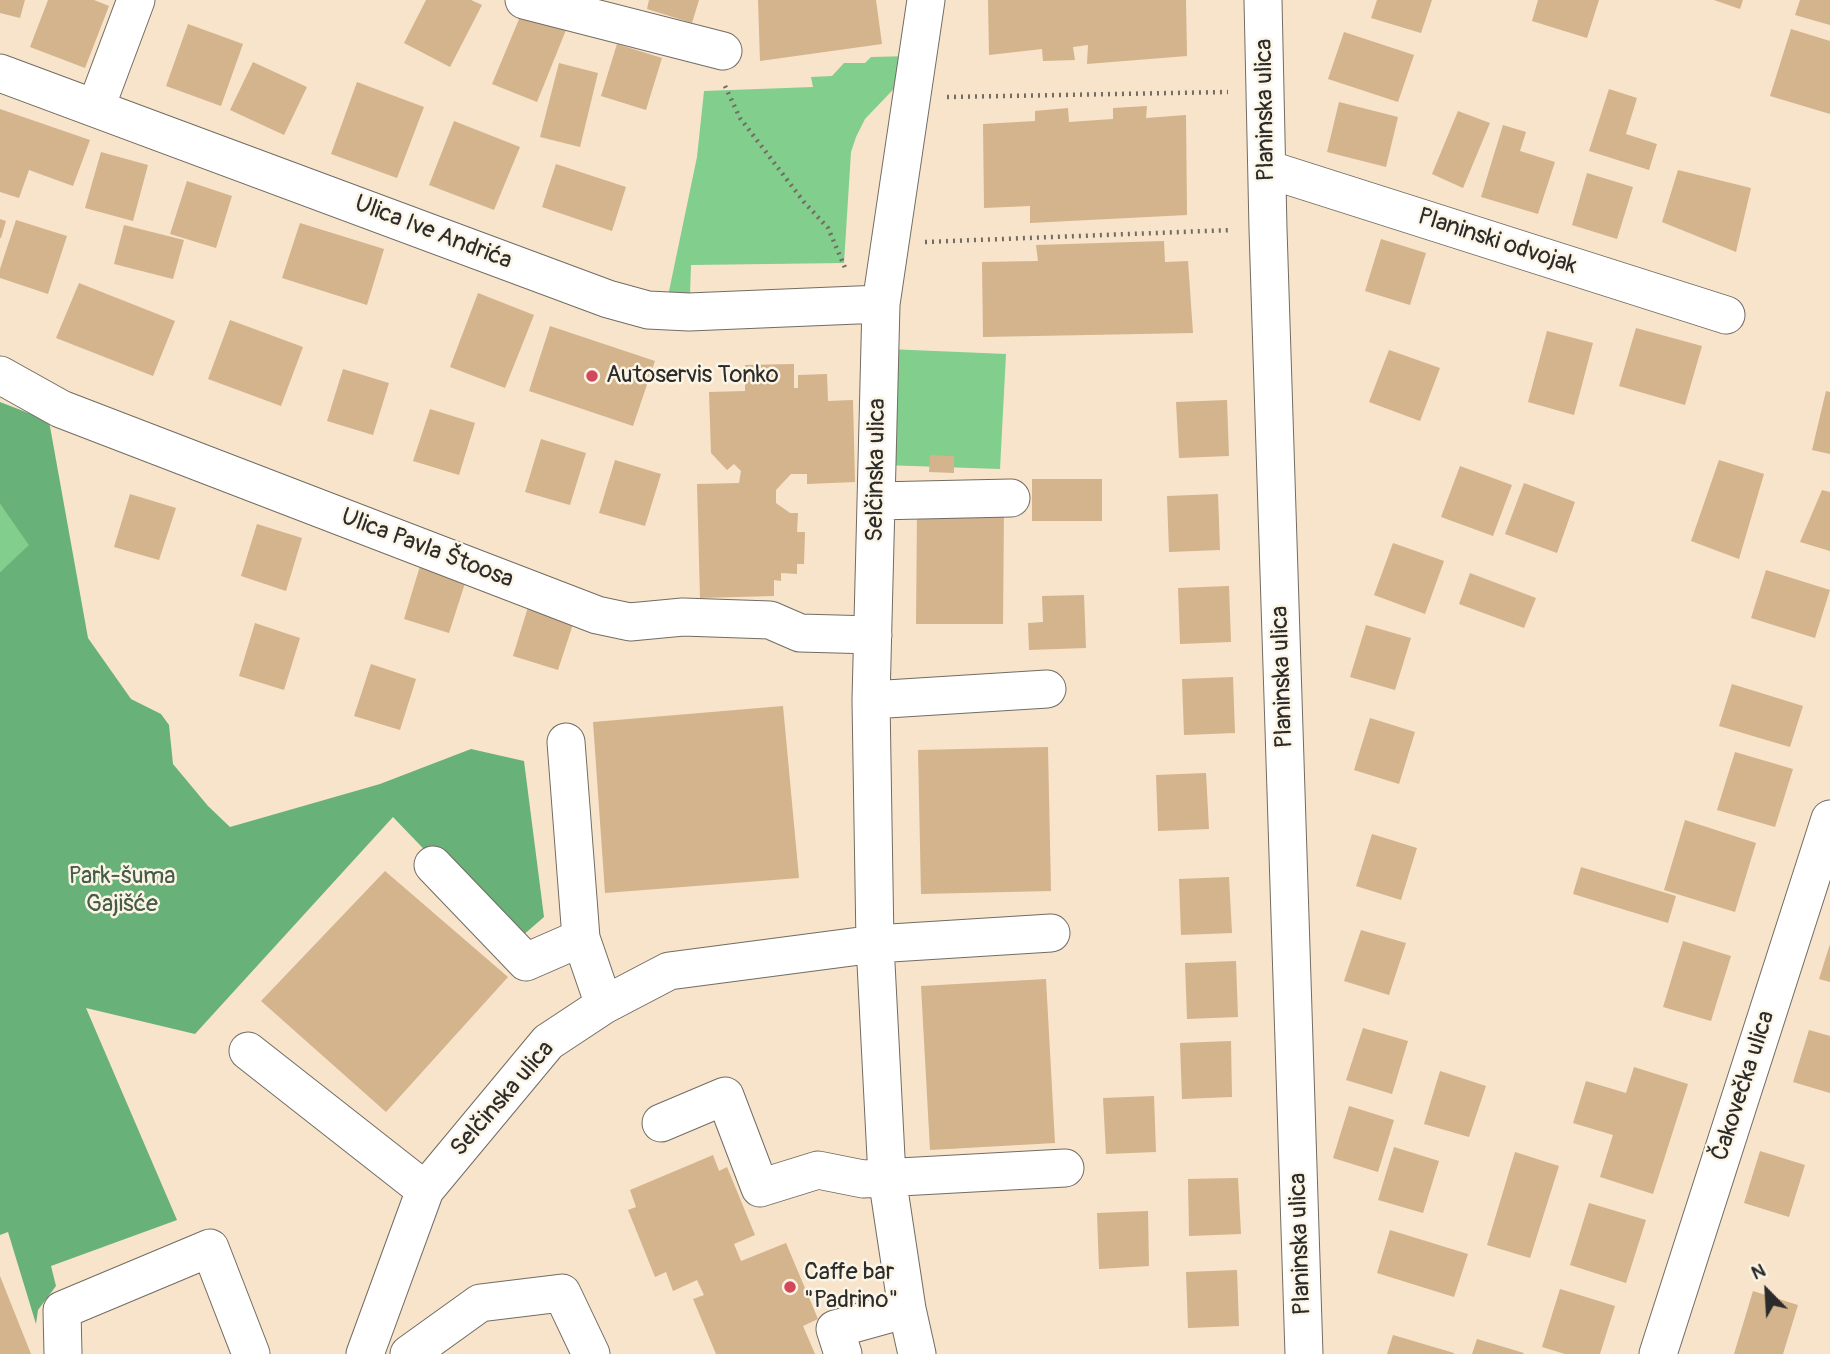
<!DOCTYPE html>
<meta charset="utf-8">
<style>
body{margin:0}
#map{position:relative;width:1830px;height:1354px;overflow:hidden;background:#f7e4cb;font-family:Pangolin,sans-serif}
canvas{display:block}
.north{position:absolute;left:1732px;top:1256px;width:70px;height:70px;-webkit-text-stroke:5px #fcf5e5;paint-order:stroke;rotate:336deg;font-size:19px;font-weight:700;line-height:28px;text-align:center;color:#2b2b2b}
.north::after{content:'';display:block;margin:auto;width:24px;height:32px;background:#2b2b2b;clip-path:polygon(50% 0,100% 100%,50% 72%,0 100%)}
</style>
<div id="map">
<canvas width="1830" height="1354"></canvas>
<div class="north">N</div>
</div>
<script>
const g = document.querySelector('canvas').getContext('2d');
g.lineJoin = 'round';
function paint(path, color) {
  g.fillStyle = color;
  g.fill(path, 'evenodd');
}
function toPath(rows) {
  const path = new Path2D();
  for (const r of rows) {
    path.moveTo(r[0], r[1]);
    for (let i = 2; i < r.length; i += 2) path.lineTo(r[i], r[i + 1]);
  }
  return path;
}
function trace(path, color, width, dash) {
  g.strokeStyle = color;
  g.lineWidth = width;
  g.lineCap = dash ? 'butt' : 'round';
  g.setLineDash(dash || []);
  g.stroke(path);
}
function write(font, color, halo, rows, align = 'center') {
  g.font = font + ' Pangolin,sans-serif';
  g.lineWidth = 5;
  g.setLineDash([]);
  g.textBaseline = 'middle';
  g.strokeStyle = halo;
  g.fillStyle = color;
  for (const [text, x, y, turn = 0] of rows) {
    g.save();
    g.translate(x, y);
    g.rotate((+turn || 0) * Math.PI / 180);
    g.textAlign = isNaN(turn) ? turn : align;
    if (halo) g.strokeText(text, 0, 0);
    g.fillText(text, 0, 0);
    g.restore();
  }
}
const green = toPath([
 [912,56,907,75,865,119,856,137,851,152,844,263,691,265,690,295,668,296,697,157,704,91,813,87,811,77,832,76,844,63,865,63,871,57],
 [888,349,1006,354,1000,469,883,465],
 [0,504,30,545,0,572]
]);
const forest = toPath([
 [0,402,49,421,88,638,131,699,161,714,169,725,173,764,208,806,230,827,380,784,471,749,524,761,544,917,514,943,393,817,195,1034,86,1008,177,1220,51,1266,56,1286,38,1310,36,1324,8,1232,0,1235,0,572,29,545,0,504]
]);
const building = toPath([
 [0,0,25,0,20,18,0,13],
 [48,0,94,0,109,6,85,68,30,47],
 [426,0,471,0,482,5,450,67,404,43],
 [649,0,699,0,692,23,647,9],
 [758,0,876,0,882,44,760,61],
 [988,0,1186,0,1187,56,1087,64,1088,45,1073,47,1075,60,1043,61,1042,49,989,55],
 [1377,0,1432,0,1421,33,1371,18],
 [1538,0,1599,0,1587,38,1532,21],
 [1714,0,1743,0,1740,9],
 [1800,0,1830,0,1830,25,1795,15],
 [522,12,566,30,537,102,492,84],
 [188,24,243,44,221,106,166,86],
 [1791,29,1830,41,1830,114,1770,96],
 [1344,32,1414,55,1398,102,1328,79],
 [617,44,662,58,646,110,601,96],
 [253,62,307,87,284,135,230,110],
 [559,63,598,73,580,147,540,137],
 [357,82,424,107,397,178,331,154],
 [1609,89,1637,98,1626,134,1657,144,1649,170,1589,151],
 [1339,102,1398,117,1386,167,1327,152],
 [1147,106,1146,118,1186,115,1187,215,1030,223,1030,206,984,208,983,124,1035,121,1035,111,1068,108,1069,122,1113,119,1113,108],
 [0,109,90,140,73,186,29,170,19,198,0,192],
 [1458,111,1490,123,1463,188,1432,174],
 [454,121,520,147,494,210,429,185],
 [1503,125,1526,132,1520,151,1555,162,1538,214,1481,197],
 [101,152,148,165,133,221,85,208],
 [556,164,626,187,612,231,542,207],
 [1678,170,1751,188,1736,252,1662,222],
 [1587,173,1633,187,1617,239,1572,225],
 [187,181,232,196,216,248,170,234],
 [0,219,6,221,1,238,0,238],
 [16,220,67,236,48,294,0,278,0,269],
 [300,223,384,249,367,305,282,278],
 [124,225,184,240,173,279,114,264],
 [1381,239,1426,253,1410,305,1365,291],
 [1164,241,1165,262,1188,261,1193,333,983,337,982,262,1038,261,1036,245],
 [79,283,175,321,153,376,56,338],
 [478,293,534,315,505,388,450,367],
 [230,320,303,347,281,406,208,379],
 [550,326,655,361,633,426,529,391],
 [1636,328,1702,346,1685,405,1619,386],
 [1547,331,1593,343,1574,415,1528,402],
 [1389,350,1440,368,1420,421,1369,402],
 [794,364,794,388,798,388,798,375,827,374,828,401,853,400,855,482,807,484,807,474,791,474,776,490,776,503,790,513,798,513,797,532,805,532,804,564,797,564,797,574,781,573,781,581,774,580,774,596,700,598,697,484,739,483,741,471,734,464,727,470,711,453,709,392,745,391,745,365],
 [343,369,389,383,373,435,327,421],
 [1826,391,1830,392,1830,454,1812,450],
 [1227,400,1229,456,1179,458,1176,402],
 [430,409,475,423,459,475,413,461],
 [541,439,586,453,570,505,525,492],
 [930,455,954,456,954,473,929,472],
 [615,460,661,474,645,526,599,513],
 [1719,460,1764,474,1739,559,1691,541],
 [1460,466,1512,485,1493,536,1441,517],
 [1032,479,1102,479,1102,521,1032,521],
 [1524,483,1575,502,1557,553,1505,534],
 [1822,490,1830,492,1830,551,1800,542],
 [130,494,176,508,159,560,114,547],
 [1218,494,1220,550,1169,552,1167,496],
 [917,511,1004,511,1003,624,916,624],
 [257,524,302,538,286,591,241,576],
 [1393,543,1444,561,1425,614,1374,595],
 [420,566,466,580,449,633,404,619],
 [1766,570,1830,590,1815,638,1751,618],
 [1470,573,1536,598,1524,628,1459,604],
 [1229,586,1231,642,1180,644,1178,588],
 [1084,595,1086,648,1029,650,1028,623,1043,622,1042,596],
 [529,604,575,618,558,670,513,656],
 [255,623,300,638,284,690,239,676],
 [1366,625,1411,638,1395,690,1350,677],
 [371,664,416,679,400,730,354,716],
 [1233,677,1235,733,1184,735,1182,679],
 [1732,684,1803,706,1790,747,1719,726],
 [783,706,799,878,605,893,593,722],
 [1370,718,1415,732,1399,784,1354,770],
 [1048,747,1051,891,921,894,918,750],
 [1735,752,1793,769,1775,827,1717,810],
 [1206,773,1209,829,1158,831,1156,775],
 [1685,820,1756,843,1735,912,1664,890],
 [1372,834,1417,848,1401,900,1356,886],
 [1581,867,1676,896,1668,923,1573,894],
 [385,871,508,977,386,1112,261,1001],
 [1229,877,1232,933,1181,935,1179,879],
 [1361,930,1406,943,1389,995,1344,981],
 [1683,941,1731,956,1711,1021,1663,1007],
 [1830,944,1830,982,1819,979],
 [1236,961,1238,1017,1187,1019,1185,963],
 [1046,979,1055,1143,930,1150,921,986],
 [1363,1028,1408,1041,1392,1094,1346,1080],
 [1809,1030,1830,1036,1830,1093,1793,1082],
 [1231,1041,1232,1097,1182,1099,1180,1043],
 [1634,1067,1688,1084,1653,1194,1600,1177,1613,1135,1573,1123,1586,1081,1626,1093],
 [1440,1071,1486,1086,1469,1137,1424,1124],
 [1154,1096,1156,1152,1106,1154,1103,1098],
 [1349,1106,1394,1120,1378,1172,1333,1158],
 [1394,1147,1439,1161,1423,1213,1378,1200],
 [1760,1151,1805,1165,1789,1217,1744,1203],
 [1515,1152,1559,1166,1530,1258,1487,1245],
 [713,1155,719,1171,727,1167,755,1235,734,1244,741,1261,786,1243,818,1319,803,1326,815,1354,716,1354,693,1299,704,1295,697,1280,673,1291,666,1272,655,1277,628,1210,636,1207,630,1190],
 [1238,1178,1241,1234,1189,1236,1188,1179],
 [1589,1203,1646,1220,1626,1283,1570,1265],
 [1148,1211,1149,1266,1099,1269,1097,1213],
 [1390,1230,1468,1254,1454,1297,1377,1273],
 [1237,1270,1239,1326,1188,1328,1186,1272],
 [0,1276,31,1354,0,1354],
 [1560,1289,1615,1306,1600,1354,1565,1354,1542,1347],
 [1753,1291,1798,1305,1783,1354,1734,1354],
 [1393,1335,1454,1353,1454,1354,1387,1354],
 [1477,1339,1524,1353,1523,1354,1472,1354]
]);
const path = toPath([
 [725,86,740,118,804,202,828,228,846,270],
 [947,97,1228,92],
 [925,242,1232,230]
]);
const minor = toPath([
 [524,0,723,51],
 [1263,0,1268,229,1304,1354],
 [0,73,608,299,648,310,689,312,881,304],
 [96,107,136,0],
 [1267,169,1726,315],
 [0,375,61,409,597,615,630,622,683,617,770,620,800,633,873,635],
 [876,501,1011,498],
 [871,700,1047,689],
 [566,742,581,938,604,1005],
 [433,865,526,962,581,938],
 [248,1051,425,1190],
 [661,1123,725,1096,760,1188,818,1170,863,1179,1065,1168],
 [63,1354,62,1310,210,1248,251,1354],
 [365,1354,425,1190,548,1042,604,1005,669,971,875,944,1051,933],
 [409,1354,480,1303,562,1293,591,1354],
 [843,1354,835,1329,907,1309],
 [917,1354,907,1309,887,1177,875,944,871,700,881,304,926,0],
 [1658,1354,1830,819]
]);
const markers = [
 [592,376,7,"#d1495b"],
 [790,1287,7,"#d1495b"]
];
const streetNames = [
 ["Planinska ulica",1266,110,-91],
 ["Ulica Ive Andrića",433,233,21],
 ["Planinski odvojak",1497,242,18],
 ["Selčinska ulica",877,470,-89],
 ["Ulica Pavla Štoosa",427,549,21],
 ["Planinska ulica",1283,677,-92],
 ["Čakovečka ulica",1744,1086,-72],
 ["Selčinska ulica",503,1099,-49],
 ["Planinska ulica",1301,1244,-92]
];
const poiNames = [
 ["Autoservis Tonko",606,376],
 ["Caffe bar",804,1273],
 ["\"Padrino\"",804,1301]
];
const parkNames = [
 ["Park-šuma",122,877],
 ["Gajišće",122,905]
];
paint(green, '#81ce8d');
paint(forest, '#68b178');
paint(building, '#d3b48c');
trace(minor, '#726c63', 39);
trace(path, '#726c63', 4.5, [2, 5]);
trace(minor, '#fff', 37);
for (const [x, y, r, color] of markers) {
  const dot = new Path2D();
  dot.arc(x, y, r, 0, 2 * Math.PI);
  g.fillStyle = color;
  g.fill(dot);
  trace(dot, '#fcf5e5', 2.5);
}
write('24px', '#2b2b2b', '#fcf5e5', streetNames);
write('24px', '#2b2b2b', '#fcf5e5', poiNames, 'left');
write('24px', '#455c48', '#fcf5e5', parkNames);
</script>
